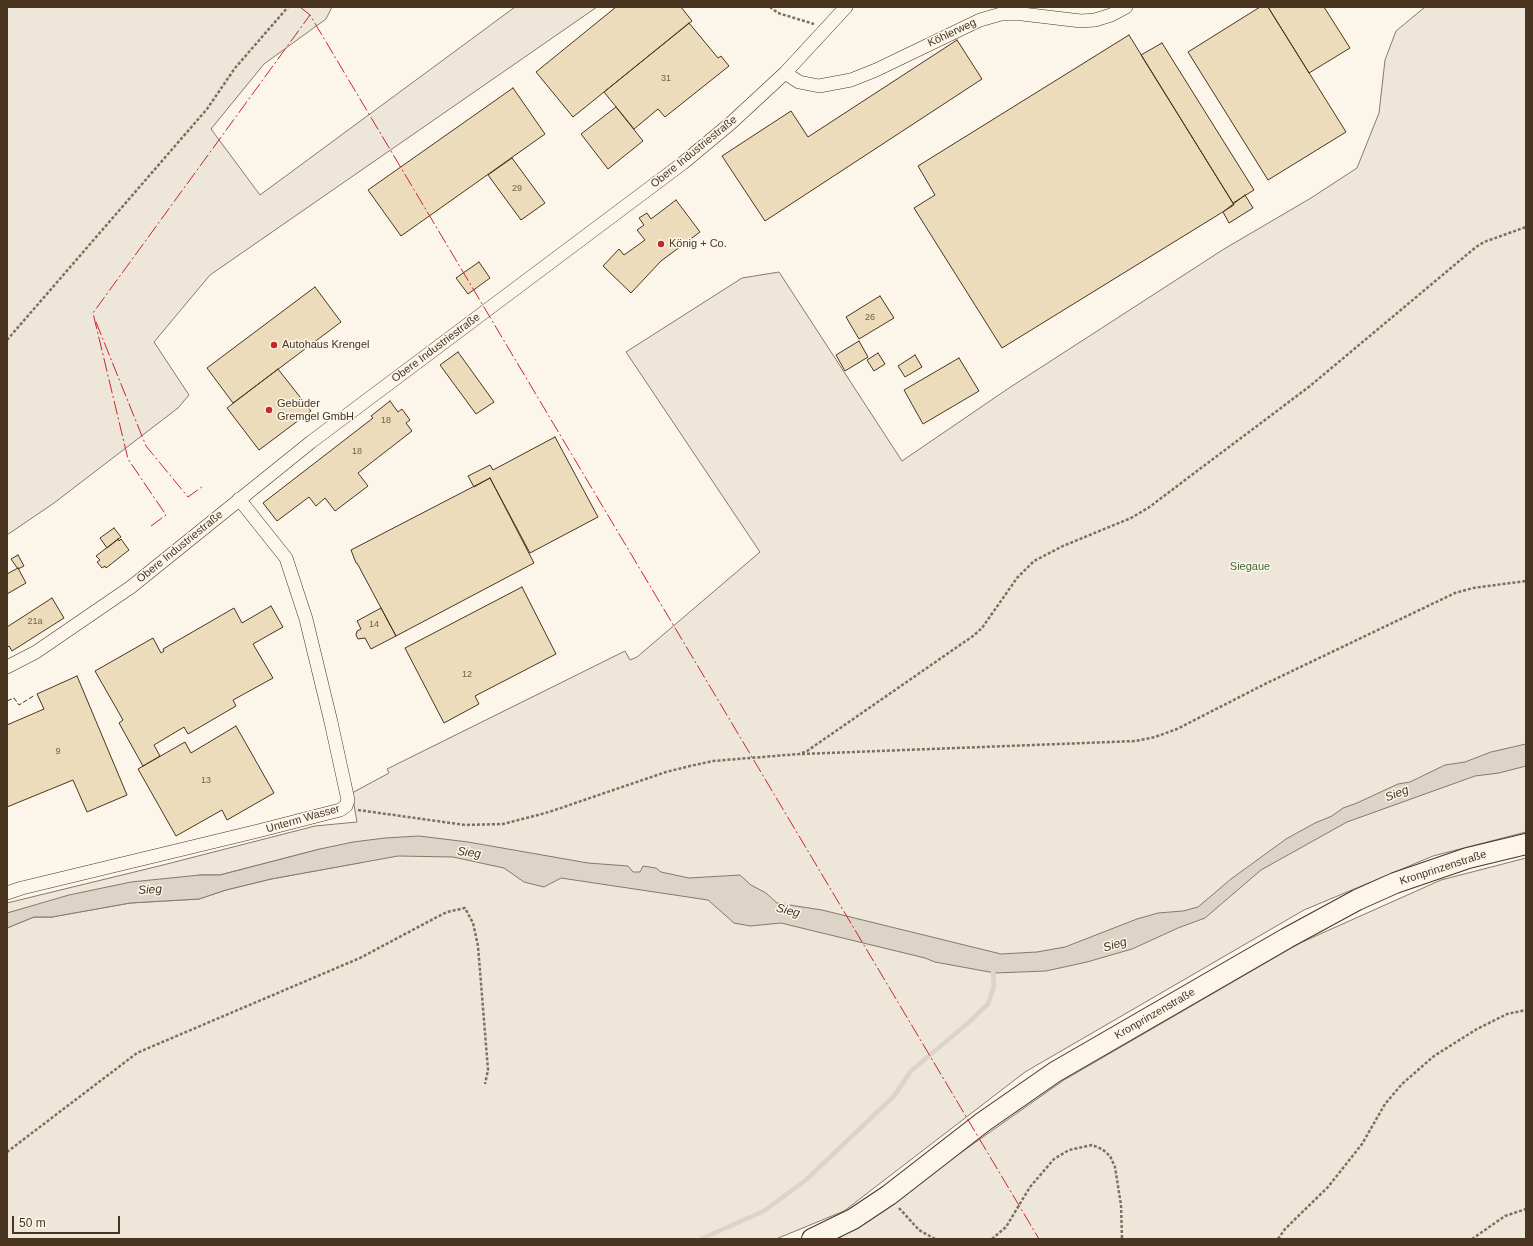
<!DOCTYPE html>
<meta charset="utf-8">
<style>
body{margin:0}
#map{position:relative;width:1533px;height:1246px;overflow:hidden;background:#fbf6e9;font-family:Arial,sans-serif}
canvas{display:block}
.frame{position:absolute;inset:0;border:8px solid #4a3520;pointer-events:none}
.scale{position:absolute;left:12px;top:1216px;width:108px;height:18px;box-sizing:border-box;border:2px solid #4a3520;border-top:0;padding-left:5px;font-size:12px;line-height:14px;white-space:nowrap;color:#4a3520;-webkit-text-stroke:3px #fbf6e9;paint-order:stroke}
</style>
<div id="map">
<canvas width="1533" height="1246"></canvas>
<div class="frame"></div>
<div class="scale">50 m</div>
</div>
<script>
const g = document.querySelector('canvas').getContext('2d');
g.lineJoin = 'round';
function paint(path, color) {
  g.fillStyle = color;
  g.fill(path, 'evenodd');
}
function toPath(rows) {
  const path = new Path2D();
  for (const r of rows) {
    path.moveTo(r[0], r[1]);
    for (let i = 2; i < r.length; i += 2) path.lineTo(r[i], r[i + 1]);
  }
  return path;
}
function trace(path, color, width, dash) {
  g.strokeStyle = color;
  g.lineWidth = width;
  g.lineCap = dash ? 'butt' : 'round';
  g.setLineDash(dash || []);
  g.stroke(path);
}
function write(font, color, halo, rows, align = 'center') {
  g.font = font + ' Arial,sans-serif';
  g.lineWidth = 3;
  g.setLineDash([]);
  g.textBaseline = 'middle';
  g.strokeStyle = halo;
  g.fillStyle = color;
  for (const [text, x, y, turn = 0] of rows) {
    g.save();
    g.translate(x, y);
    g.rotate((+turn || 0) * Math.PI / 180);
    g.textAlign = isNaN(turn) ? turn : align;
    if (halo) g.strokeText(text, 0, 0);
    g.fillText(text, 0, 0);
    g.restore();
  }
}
const green = toPath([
 [7,7,332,7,326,19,264,64,211,129,260,195,515,7,597,7,210,275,154,342,189,395,178,408,54,503,7,535,7,7],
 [1425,7,1526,7,1526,832,1433,856,1304,910,1025,1072,844,1211,776,1239,7,1239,7,928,34,917,52,917,130,903,199,899,226,890,271,879,364,862,320,849,220,875,200,875,7,913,7,903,159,866,315,826,357,822,352,793,389,773,387,769,625,651,630,660,637,657,760,552,626,352,742,278,779,272,902,461,1009,388,1224,249,1311,198,1357,168,1379,113,1385,60,1396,31,1425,7],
 [1526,858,1526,1239,838,1239,1064,1080,1300,943,1441,880,1526,858]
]);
const water = toPath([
 [1526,744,1526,766,1499,773,1475,776,1347,822,1261,870,1205,918,1178,928,1132,949,1087,962,1046,971,995,973,935,962,925,958,781,923,750,926,734,923,708,900,561,878,544,887,524,882,504,868,453,857,398,856,271,879,226,890,199,899,130,903,52,917,34,917,7,928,7,913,69,895,131,882,200,875,220,875,320,849,353,842,385,838,419,836,468,842,588,863,628,866,633,872,640,872,643,866,656,868,661,872,689,878,740,875,751,885,766,893,777,903,822,910,1001,954,1037,952,1065,947,1137,919,1158,913,1183,911,1198,907,1231,879,1286,839,1315,823,1332,816,1343,808,1357,803,1398,784,1410,782,1445,765,1465,762,1491,752,1526,744]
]);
const stream = toPath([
 [701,1239,764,1211,806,1180,894,1096,911,1071,968,1023,988,1004,994,986,993,968]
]);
const building = toPath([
 [616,7,681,7,692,21,573,117,536,72,616,7],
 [1260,7,1268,7,1346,132,1268,180,1188,52,1260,7],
 [1268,7,1324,7,1350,48,1309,73,1268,7],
 [689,23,718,58,721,56,729,66,665,117,658,109,634,129,604,92,689,23],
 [1129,35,1234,205,1002,348,914,208,935,195,918,166,1129,35],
 [957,40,982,79,765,221,722,156,791,111,808,137,957,40],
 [1162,43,1254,190,1233,203,1141,55,1162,43],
 [513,88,545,134,401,236,368,190,513,88],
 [616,107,643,141,608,169,581,134,616,107],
 [512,158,545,203,521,220,488,175,512,158],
 [1245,195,1253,208,1229,223,1223,212,1245,195],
 [676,200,700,232,661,261,631,293,603,266,619,249,624,255,645,240,637,230,644,225,639,218,647,213,651,219,676,200],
 [479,262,490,278,468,294,456,278,479,262],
 [315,287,341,322,233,403,207,368,315,287],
 [880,296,894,318,859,339,846,317,880,296],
 [859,341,868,357,845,371,836,355,859,341],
 [458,352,494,402,476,414,440,365,458,352],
 [878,353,885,364,874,371,867,360,878,353],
 [915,355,922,367,905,377,898,366,915,355],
 [959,358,979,391,923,424,904,390,959,358],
 [278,369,311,411,259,450,227,408,278,369],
 [390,401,398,412,402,409,410,420,406,423,412,431,358,473,368,486,335,511,325,498,316,506,309,497,277,521,263,503,373,418,371,416,390,401],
 [555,437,598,517,530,553,490,478,474,487,468,476,490,465,493,470,555,437],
 [490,478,534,563,396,636,357,563,356,563,351,550,490,478],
 [114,528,121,537,107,548,100,538,114,528],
 [118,539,119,541,121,539,129,550,106,568,105,566,102,568,97,562,100,560,96,556,118,539],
 [18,555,24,566,18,569,11,559,18,555],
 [18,568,26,583,7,594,7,574,18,568],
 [522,587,556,654,475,696,479,704,444,723,405,648,522,587],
 [52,598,64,618,12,651,9,646,7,648,7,627,52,598],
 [271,606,283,627,253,644,273,678,233,700,236,706,188,734,184,727,154,745,160,756,143,766,119,723,123,720,95,671,153,638,161,653,164,651,163,649,234,608,242,623,271,606],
 [381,608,396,636,371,649,365,638,358,639,356,635,357,631,361,629,357,621,381,608],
 [77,676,127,795,87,812,73,780,7,807,7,725,44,709,37,694,77,676],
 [236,726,274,793,227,820,222,810,176,836,138,769,185,742,191,753,236,726]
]);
const path = toPath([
 [770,7,778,13,814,24],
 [7,340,207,109,235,68,288,7],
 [802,754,1136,741,1155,737,1177,729,1265,684,1455,593,1473,588,1526,581],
 [358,810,465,825,503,824,549,812,666,772,690,766,713,761,799,754,807,751,973,636,982,628,1017,578,1034,561,1063,546,1131,518,1148,508,1310,386,1476,247,1484,242,1526,227],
 [7,1152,137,1053,146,1049,360,958,437,917,447,912,465,908,473,923,478,946,488,1070,485,1084],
 [899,1208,919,1230,935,1239],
 [992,1239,1006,1227,1030,1187,1054,1159,1069,1150,1092,1145,1102,1149,1110,1156,1115,1167,1121,1205,1122,1239],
 [1278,1239,1285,1229,1328,1187,1347,1163,1362,1144,1385,1104,1402,1084,1434,1056,1477,1029,1507,1014,1526,1010],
 [1472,1239,1505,1216,1526,1209]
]);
const minor = toPath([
 [785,73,799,82,819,86,851,80,876,70,980,20,1001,14,1022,14,1081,21,1095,20,1111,15,1126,7],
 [7,667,36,652,131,587,311,442,683,163,731,123,785,73,846,7],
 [7,893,22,888,258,831,340,810,346,806,348,800,331,722,306,619,286,558,239,499]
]);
const primary = toPath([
 [812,1239,853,1219,889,1195,983,1122,1055,1072,1287,938,1357,900,1395,883,1468,858,1526,844]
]);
const fence = toPath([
 [7,701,14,698,19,705,35,695]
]);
const power = toPath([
 [300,7,310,15,1039,1239],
 [96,322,146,446,188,497,203,486],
 [151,526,166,515,128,459,93,313,310,15]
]);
const markers = [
 [661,244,4,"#c62828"],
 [274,345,4,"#c62828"],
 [269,410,4,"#c62828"]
];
const numberNames = [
 ["31",666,79],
 ["29",517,189],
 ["26",870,318],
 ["18",386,421],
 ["18",357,452],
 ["21a",35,622],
 ["14",374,625],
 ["12",467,675],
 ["9",58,752],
 ["13",206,781]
];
const streetNames = [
 ["Köhlerweg",952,33,-25],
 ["Obere Industriestraße",694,152,-39],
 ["Obere Industriestraße",436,348,-37],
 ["Obere Industriestraße",180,547,-39],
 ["Unterm Wasser",303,819,-16],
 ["Kronprinzenstraße",1443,868,-18],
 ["Kronprinzenstraße",1155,1014,-30]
];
const poiNames = [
 ["König + Co.",669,244],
 ["Autohaus Krengel",282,345],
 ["Gebüder",277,404],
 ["Gremgel GmbH",277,417]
];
const parkNames = [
 ["Siegaue",1250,567]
];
const waterNames = [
 ["Sieg",1397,794,-22],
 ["Sieg",469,853,8],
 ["Sieg",150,890,-3],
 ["Sieg",788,911,14],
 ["Sieg",1115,945,-17]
];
paint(green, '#ede6d9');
trace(green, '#887966', 1);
paint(water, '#dcd4c6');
trace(water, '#887966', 1);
trace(stream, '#dcd4c6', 4.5);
paint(building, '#ecdcbc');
trace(building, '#4a3520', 1);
trace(minor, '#4a3520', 14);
trace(primary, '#4a3520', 22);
trace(path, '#7f6f5c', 2.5, [3, 2]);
trace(minor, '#fbf6e9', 13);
trace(primary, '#fbf6e9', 20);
trace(fence, '#4a3520', 1, [5, 2]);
trace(power, '#c62828', 1, [14, 3, 2, 3]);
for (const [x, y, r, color] of markers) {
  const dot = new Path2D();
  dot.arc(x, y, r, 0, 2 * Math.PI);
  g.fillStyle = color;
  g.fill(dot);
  trace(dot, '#fbf6e9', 1.5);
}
write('9px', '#725f47', null, numberNames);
write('11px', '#4a3520', '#fbf6e9', streetNames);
write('11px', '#4a3520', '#fbf6e9', poiNames, 'left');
write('11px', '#436837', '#fbf6e9', parkNames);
write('italic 12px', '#4a3520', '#fbf6e9', waterNames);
</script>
